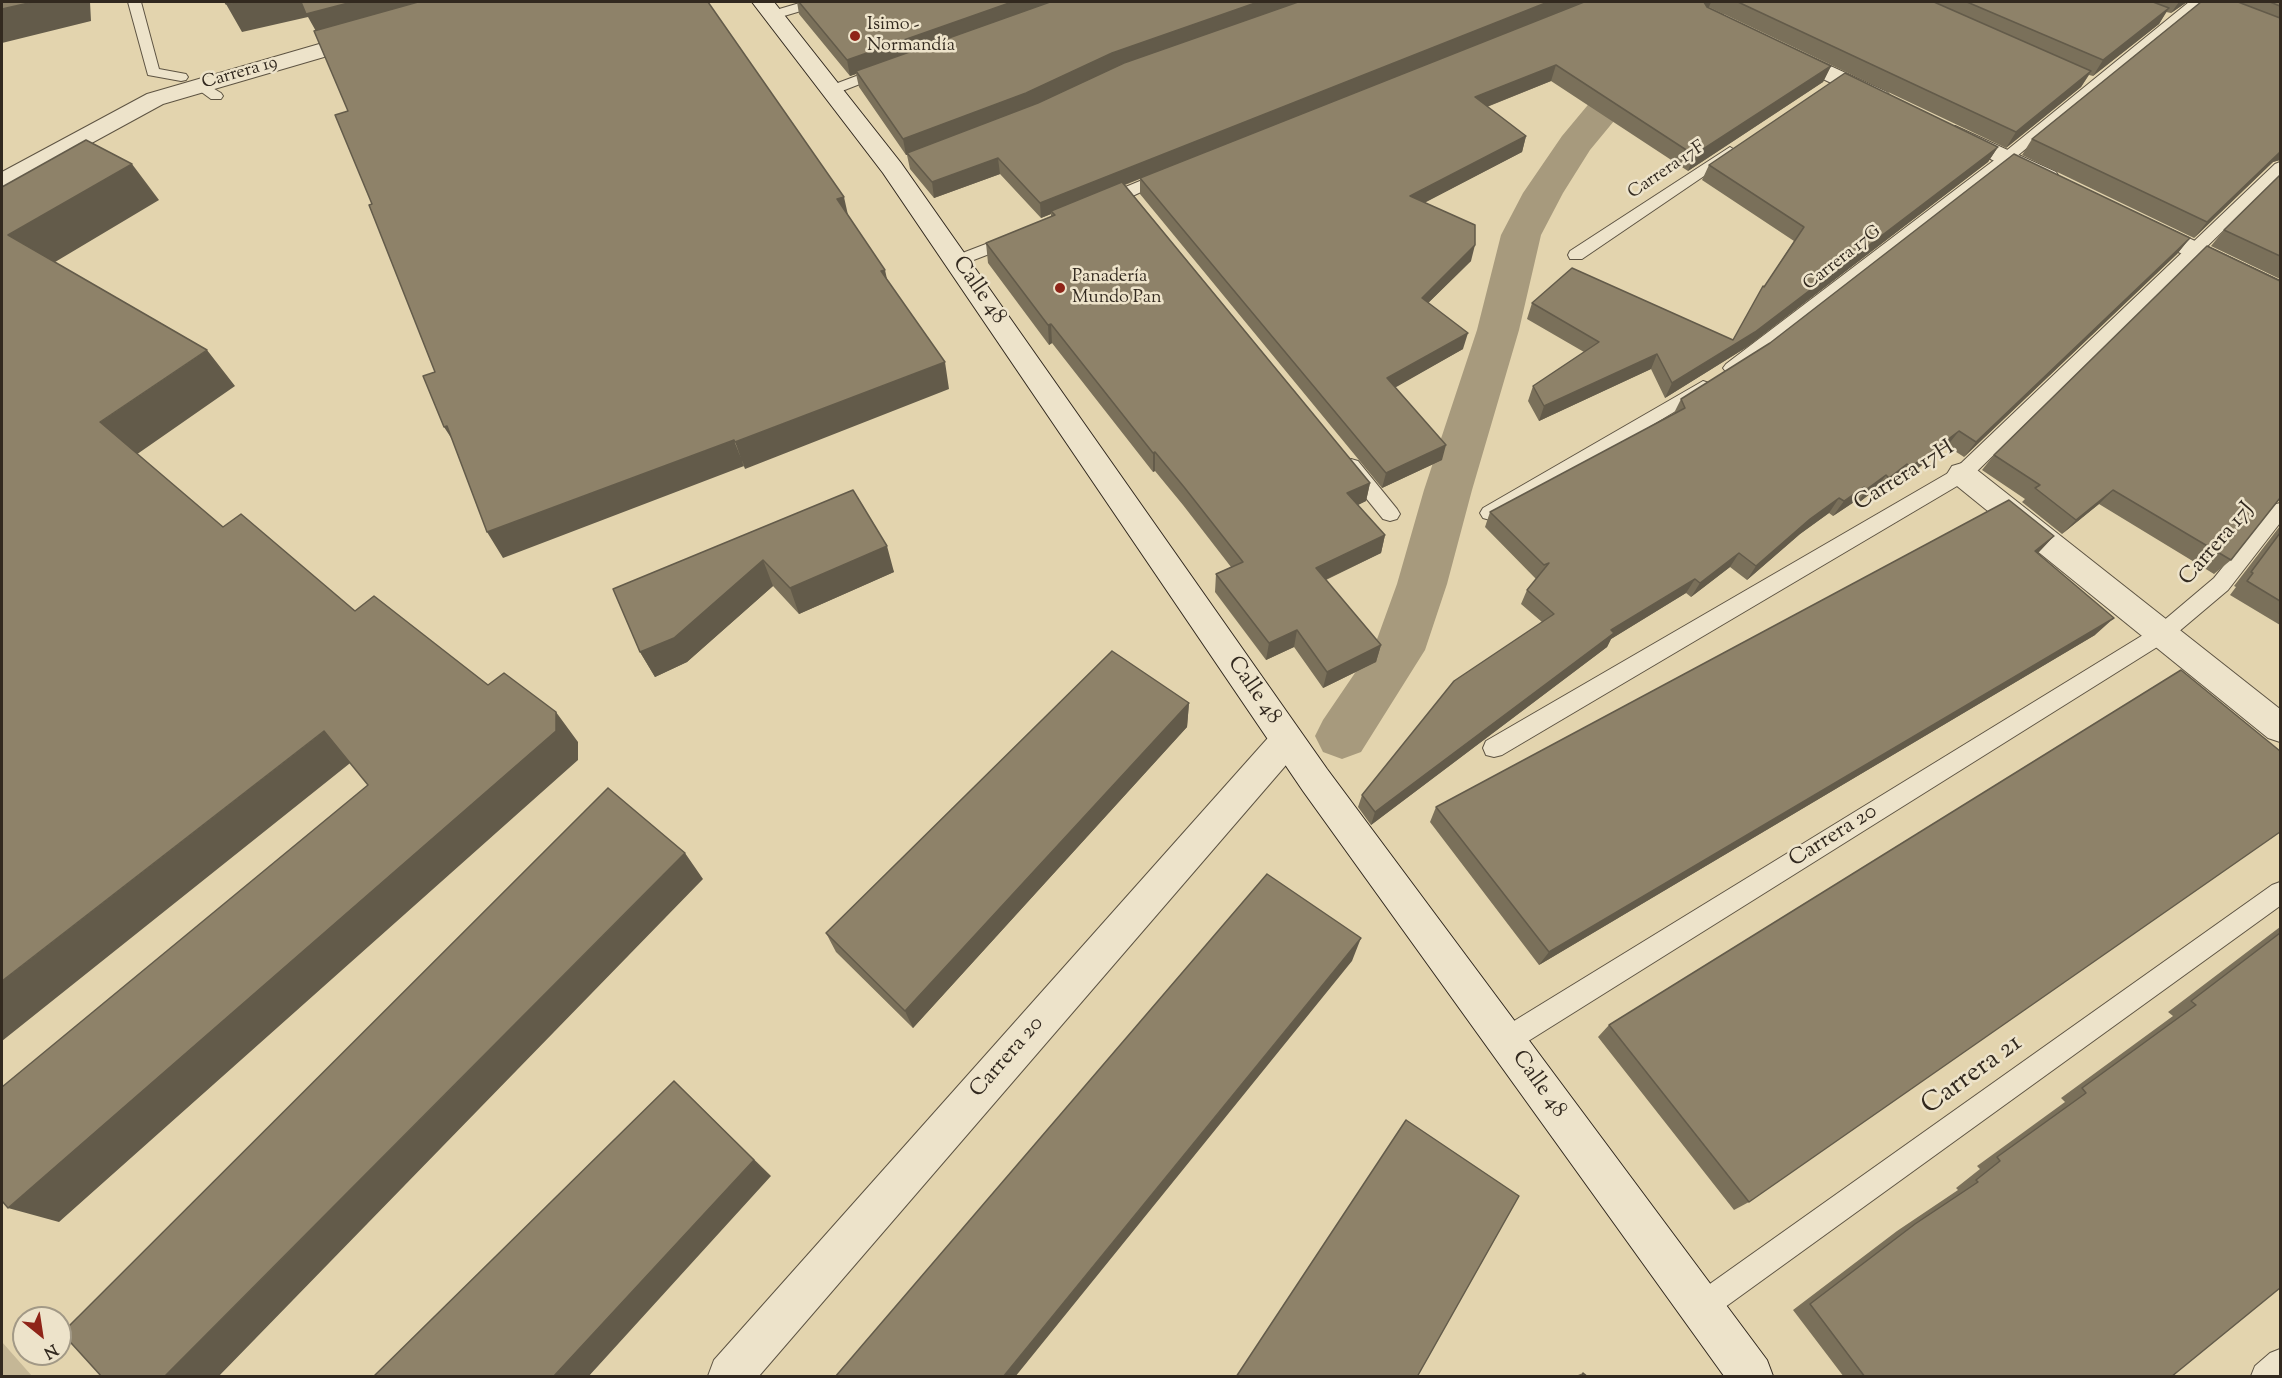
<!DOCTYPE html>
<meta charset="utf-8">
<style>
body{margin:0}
#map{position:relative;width:2282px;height:1378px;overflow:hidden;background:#e3d4ae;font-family:"Sorts Mill Goudy",serif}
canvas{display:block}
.frame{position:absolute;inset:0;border:3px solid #32291f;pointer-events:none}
.north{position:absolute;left:12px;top:1306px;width:60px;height:60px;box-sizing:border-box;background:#ede3ca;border:2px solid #a29986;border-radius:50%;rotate:150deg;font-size:16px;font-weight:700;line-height:24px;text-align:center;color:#32291f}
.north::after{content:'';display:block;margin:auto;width:21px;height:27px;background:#8f2418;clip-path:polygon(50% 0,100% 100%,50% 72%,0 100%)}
</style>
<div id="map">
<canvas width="2282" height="1378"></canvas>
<div class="frame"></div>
<div class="north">N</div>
</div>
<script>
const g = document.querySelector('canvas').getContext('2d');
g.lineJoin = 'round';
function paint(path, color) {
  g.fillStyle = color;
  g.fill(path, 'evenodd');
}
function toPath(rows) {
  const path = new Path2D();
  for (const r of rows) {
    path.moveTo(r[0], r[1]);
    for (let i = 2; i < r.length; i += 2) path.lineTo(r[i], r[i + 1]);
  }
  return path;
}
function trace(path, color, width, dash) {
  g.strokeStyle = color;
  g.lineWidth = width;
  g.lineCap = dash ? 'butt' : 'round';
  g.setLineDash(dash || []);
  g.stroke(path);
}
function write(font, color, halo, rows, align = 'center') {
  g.font = font + ' "Sorts Mill Goudy",serif';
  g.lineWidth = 5;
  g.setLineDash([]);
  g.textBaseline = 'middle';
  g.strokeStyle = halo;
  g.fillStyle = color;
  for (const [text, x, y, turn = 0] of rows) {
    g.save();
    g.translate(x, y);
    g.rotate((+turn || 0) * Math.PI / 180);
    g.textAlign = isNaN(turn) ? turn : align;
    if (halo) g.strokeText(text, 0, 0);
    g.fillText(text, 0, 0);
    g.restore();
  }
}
const green = toPath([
 [2,1342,32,1376,2,1376]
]);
const canal = toPath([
 [1696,2,1738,2,1733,9,1706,23,1633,98,1590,150,1563,193,1541,235,1519,330,1472,490,1447,584,1425,650,1361,752,1342,759,1323,752,1315,736,1323,720,1376,642,1397,584,1424,490,1477,330,1501,235,1523,193,1562,136,1607,82,1682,9,1696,2]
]);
const lane = toPath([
 [128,2,141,2,159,69,186,74,188,77,186,80,181,81,148,75,128,2],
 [803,2,823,2,821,5,774,19,767,15,769,12,803,2],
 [2189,2,2204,2,2011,161,1760,357,1738,372,1732,374,1726,372,1723,368,1726,364,2001,155,2189,2],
 [883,66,890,70,888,73,837,93,832,94,825,90,827,87,883,66],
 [201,81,221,93,223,96,221,99,211,99,196,88,194,85,201,81],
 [1730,147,1738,152,1735,155,1582,259,1570,259,1568,255,1570,251,1730,147],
 [2280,162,2280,175,1969,479,1502,755,1494,757,1486,755,1483,748,1486,741,1955,469,2275,164,2280,162],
 [1164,171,1172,176,1169,179,1111,206,1099,206,1097,202,1099,198,1164,171],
 [1012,234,1018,235,1020,239,1018,243,958,266,952,265,950,261,952,257,1012,234],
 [1703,381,1709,383,1712,387,1709,391,1497,518,1490,520,1483,518,1480,513,1483,508,1703,381],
 [1351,459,1358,461,1397,509,1400,514,1397,519,1390,521,1383,519,1344,471,1342,466,1344,461,1351,459],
 [2280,503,2280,523,2228,590,2170,639,1514,1050,1505,1053,1496,1050,1493,1041,1496,1032,2156,627,2214,578,2273,505,2280,503],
 [2280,882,2280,906,1710,1318,1700,1322,1690,1318,1686,1308,1690,1298,2272,885,2280,882],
 [2280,1349,2280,1376,2251,1376,2255,1366,2270,1353,2280,1349]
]);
const street = toPath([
 [364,31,372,33,375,38,372,43,163,104,11,187,2,189,2,172,147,94,364,31],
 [1787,46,1887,92,1891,97,1887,102,1879,104,1871,102,1779,58,1776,53,1779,48,1787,46],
 [1955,126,2056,172,2059,177,2056,182,2047,185,2038,182,1947,138,1943,133,1947,128,1955,126],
 [2144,217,2280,281,2280,300,2271,297,2135,231,2131,225,2135,219,2144,217],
 [1962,463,1972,466,2280,709,2280,742,2268,738,1952,482,1947,474,1952,466,1962,463],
 [1287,725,1299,730,1304,740,1299,750,759,1376,708,1376,714,1360,1275,730,1287,725]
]);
const secondary = toPath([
 [752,2,774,2,901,163,1327,769,1767,1360,1773,1376,1724,1376,1303,791,883,173,752,2]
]);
const wall = toPath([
 [789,2,2187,2,2171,13,2166,12,2159,24,2093,76,2089,75,2081,87,2006,148,1709,7,1707,7,1831,66,1823,82,1688,171,1551,81,1487,107,1526,136,1522,152,1425,202,1471,261,1428,303,1463,349,1395,387,1442,460,1382,488,1140,194,1140,179,1125,185,1370,483,1366,501,1358,505,1385,535,1381,553,1326,580,1381,645,1376,662,1323,688,1294,647,1266,660,1215,592,1216,574,1231,567,1183,505,1155,471,1153,472,1052,343,1049,345,988,263,986,243,1051,217,1051,214,1041,218,1000,174,934,198,910,169,907,155,906,155,859,87,856,74,850,76,799,14,797,2,791,3],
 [2201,2,2280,2,2280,160,2273,162,2194,238,2022,155,2032,139],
 [1998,147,1988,162,1747,347,1665,398,1651,369,1539,421,1528,401,1533,386,1584,352,1527,319,1532,303,1733,340,1764,287,1794,241,1702,180,1709,165],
 [2280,175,2280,279,2211,246,2224,230],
 [2190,238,2177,254,1964,457,1947,446,1900,482,1896,479,1878,493,1875,490,1857,504,1854,502,1833,516,1829,513,1800,534,1747,580,1730,567,1691,597,1686,593,1611,639,1607,647,1371,825,1358,807,1362,795,1542,622,1521,604,1527,590,1536,579,1485,527,1490,512,1673,415,1681,399],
 [1994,455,2277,502,2231,560,2214,574,2099,504,2062,534,2022,502,2025,499,1982,470],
 [853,490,894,572,799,614,773,586,687,662,655,677,640,652],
 [2280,526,2280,625,2230,595,2236,587,2234,586],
 [2054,536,2038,553,2095,635,1539,965,1430,822,1436,807],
 [1189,703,1187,727,913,1028,836,952,826,933],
 [2280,927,2280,1288,2171,1377,1844,1377,1793,1310,1897,1231,1958,1190,1956,1188,1980,1169,1977,1166,2065,1102,2061,1098,2173,1016,2168,1012],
 [1609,1025,1749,1202,1734,1210,1598,1037],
 [1583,1373,1588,1377,1573,1377]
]);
const shadedWall = toPath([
 [33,2,90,2,91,21,2,43,2,9],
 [239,2,465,2,322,42,308,17,242,32,226,4],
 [1012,2,1057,2,856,71,856,74,850,76,847,60],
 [1258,2,1302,2,1027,109,907,153,907,155,906,155,903,139,1112,53],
 [1548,2,1583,2,1053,213,1051,211,1051,214,1041,218,1040,203],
 [1702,2,1711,2,1709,7,1701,9],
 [2179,2,2187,2,2171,13],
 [2169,8,2159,24,2093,76,2103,60],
 [1556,65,1551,81,1471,113,1475,97],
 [1831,66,1823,82,1688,171,1694,155],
 [2091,71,2081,87,2006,148,2016,132],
 [1526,136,1522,152,1407,212,1410,196],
 [1998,147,1988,162,1747,347,1665,398,1672,383,1755,332],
 [2280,152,2280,160,2273,162,2194,238,2207,222],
 [998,158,1000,174,934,198,932,182],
 [132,164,159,200,40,271,8,235],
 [844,197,850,224,837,199],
 [2190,238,2177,254,1964,457,1976,442],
 [1475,245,1471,261,1418,313,1422,298],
 [885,270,891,297,881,271],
 [1051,324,1052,343,1049,345,1048,325],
 [1468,333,1463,349,1384,394,1387,378],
 [207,350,235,386,133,457,100,422],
 [1657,354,1651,369,1539,421,1544,406],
 [945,362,949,389,745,469,735,442],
 [447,426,461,453,444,427],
 [1959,431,1947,446,1900,482,1911,467],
 [734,440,744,466,503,558,487,532],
 [1446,445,1442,460,1382,488,1386,473],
 [1155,452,1155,471,1153,472,1153,453],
 [1907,464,1896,479,1878,493,1889,478],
 [1886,475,1875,490,1857,504,1867,489],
 [1370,483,1366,501,1343,512,1347,493],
 [1864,487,1854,502,1833,516,1844,501],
 [2113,490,2099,504,2062,534,2076,520],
 [1839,498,1829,513,1800,534,1747,580,1756,566,1810,519],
 [1385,535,1381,553,1312,586,1316,568],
 [2054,536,2037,554,2035,551],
 [887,546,894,572,799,614,790,588],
 [1739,553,1730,567,1691,597,1700,583],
 [763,560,773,586,687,662,655,677,640,652],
 [1695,579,1686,593,1611,639,1607,647,1371,825,1375,812,1611,630],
 [2114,618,2095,635,1539,965,1549,952],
 [1297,630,1294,647,1266,660,1269,643],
 [1381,645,1376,662,1323,688,1327,672],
 [1189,703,1187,727,913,1028,905,1011],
 [556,712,578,742,578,760,59,1222,8,1208],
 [324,731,354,760,2,1041,2,981],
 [685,853,703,879,218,1377,164,1377],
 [1361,938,1352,961,1015,1377,1003,1377],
 [674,1081,771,1176,588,1377,553,1377]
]);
const building = toPath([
 [2,2,33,2,2,9,2,2],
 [225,2,239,2,226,4,225,2],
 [301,2,352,2,306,14,301,2],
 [418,2,708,2,844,197,837,199,885,270,881,271,945,362,735,442,734,440,487,532,447,426,444,427,423,376,435,372,369,205,372,204,335,115,348,111,314,31,418,2],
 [799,2,1012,2,847,60,799,2],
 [1050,2,1258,2,1112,53,1026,93,903,139,856,71,1050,2],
 [1298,2,1548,2,1040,203,998,158,932,182,907,153,1038,103,1124,63,1298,2],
 [1584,2,1704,2,1707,7,1831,66,1694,155,1556,65,1475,97,1526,136,1410,196,1475,225,1475,245,1422,298,1468,333,1387,378,1446,445,1386,473,1140,178,1584,2],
 [1738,2,1934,2,2091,71,2016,132,1738,2],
 [1967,2,2153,2,2169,8,2103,60,1967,2],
 [2201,2,2238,2,2280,18,2280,152,2207,222,2032,139,2201,2],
 [2270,2,2280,2,2280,6,2270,2],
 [1845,73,1998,147,1755,332,1672,383,1657,354,1544,406,1533,386,1599,342,1532,303,1572,268,1733,340,1763,286,1764,287,1804,227,1709,165,1845,73],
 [86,140,132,164,8,235,207,350,100,422,223,527,241,514,355,611,374,596,488,685,504,673,556,712,556,731,8,1208,2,1201,2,1087,368,785,324,731,2,981,2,187,86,140],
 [2014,154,2190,238,1976,442,1959,431,1911,467,1907,464,1889,478,1886,475,1867,489,1864,487,1844,501,1839,498,1810,519,1756,566,1739,553,1700,583,1695,579,1611,630,1614,633,1375,812,1362,795,1454,681,1554,614,1527,590,1549,563,1544,565,1490,512,1685,408,1681,399,1770,343,2014,154],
 [2280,175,2280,256,2224,230,2280,175],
 [1122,182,1370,483,1347,493,1385,535,1316,568,1381,645,1327,672,1297,630,1269,643,1216,574,1243,562,1184,487,1155,452,1153,453,1051,324,1048,325,986,243,1055,215,1051,211,1122,182],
 [2207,246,2280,281,2280,498,2231,560,2113,490,2076,520,2035,488,2040,485,1994,455,2207,246],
 [853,490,887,546,790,588,763,560,674,638,640,652,613,589,853,490],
 [2009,500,2054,536,2035,551,2114,618,1549,952,1436,807,2009,500],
 [2280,533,2280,601,2247,581,2253,573,2251,572,2280,533],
 [1112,651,1189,703,905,1011,826,933,1112,651],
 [2181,670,2280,751,2280,832,1749,1202,1609,1025,2181,670],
 [608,788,685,853,164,1377,102,1377,62,1333,608,788],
 [1267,874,1361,938,1003,1377,835,1377,1267,874],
 [2280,933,2280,1288,2171,1377,1865,1377,1810,1304,1915,1224,1978,1182,1976,1180,2000,1161,1997,1157,2086,1093,2082,1088,2196,1005,2191,1001,2280,933],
 [674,1081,754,1160,553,1377,373,1377,674,1081],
 [1406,1120,1519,1196,1417,1377,1236,1377,1406,1120],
 [1583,1373,1588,1377,1582,1377,1583,1373]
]);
const markers = [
 [855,36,6,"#8f2418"],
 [1060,288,6,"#8f2418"]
];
const farPoinames = [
 ["Isimo -",867,26],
 ["Normandía",867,47],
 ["Panadería",1072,278],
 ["Mundo Pan",1072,299]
];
const farStreetnames = [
 ["Carrera 19",240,74,-16],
 ["Carrera 17F",1667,171,-34],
 ["Carrera 17G",1843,259,-38]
];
const streetNames = [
 ["Calle 48",978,291,55],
 ["Carrera 17H",1905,477,-32],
 ["Carrera 17J",2218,545,-49],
 ["Calle 48",1253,691,55],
 ["Carrera 20",1834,837,-32],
 ["Carrera 20",1008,1058,-49],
 ["Calle 48",1538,1085,54]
];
const nearStreetnames = [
 ["Carrera 21",1973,1076,-36]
];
paint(green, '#c5b796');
paint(canal, '#a79a7d');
trace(lane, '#5e5443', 2);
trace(street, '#5e5443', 2);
trace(secondary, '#32291f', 2);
paint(lane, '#ede3ca');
paint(street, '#ede3ca');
paint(secondary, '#ede3ca');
paint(wall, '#7a705a');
paint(shadedWall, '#635b4a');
paint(building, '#8e8269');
trace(building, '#635b4a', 1.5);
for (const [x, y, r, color] of markers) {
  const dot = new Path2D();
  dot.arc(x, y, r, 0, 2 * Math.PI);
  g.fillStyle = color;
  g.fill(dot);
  trace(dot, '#ede3ca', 2);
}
write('18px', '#32291f', '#ede3ca', farPoinames, 'left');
write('18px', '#32291f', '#ede3ca', farStreetnames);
write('22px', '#32291f', '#ede3ca', streetNames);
write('27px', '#32291f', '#ede3ca', nearStreetnames);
</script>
